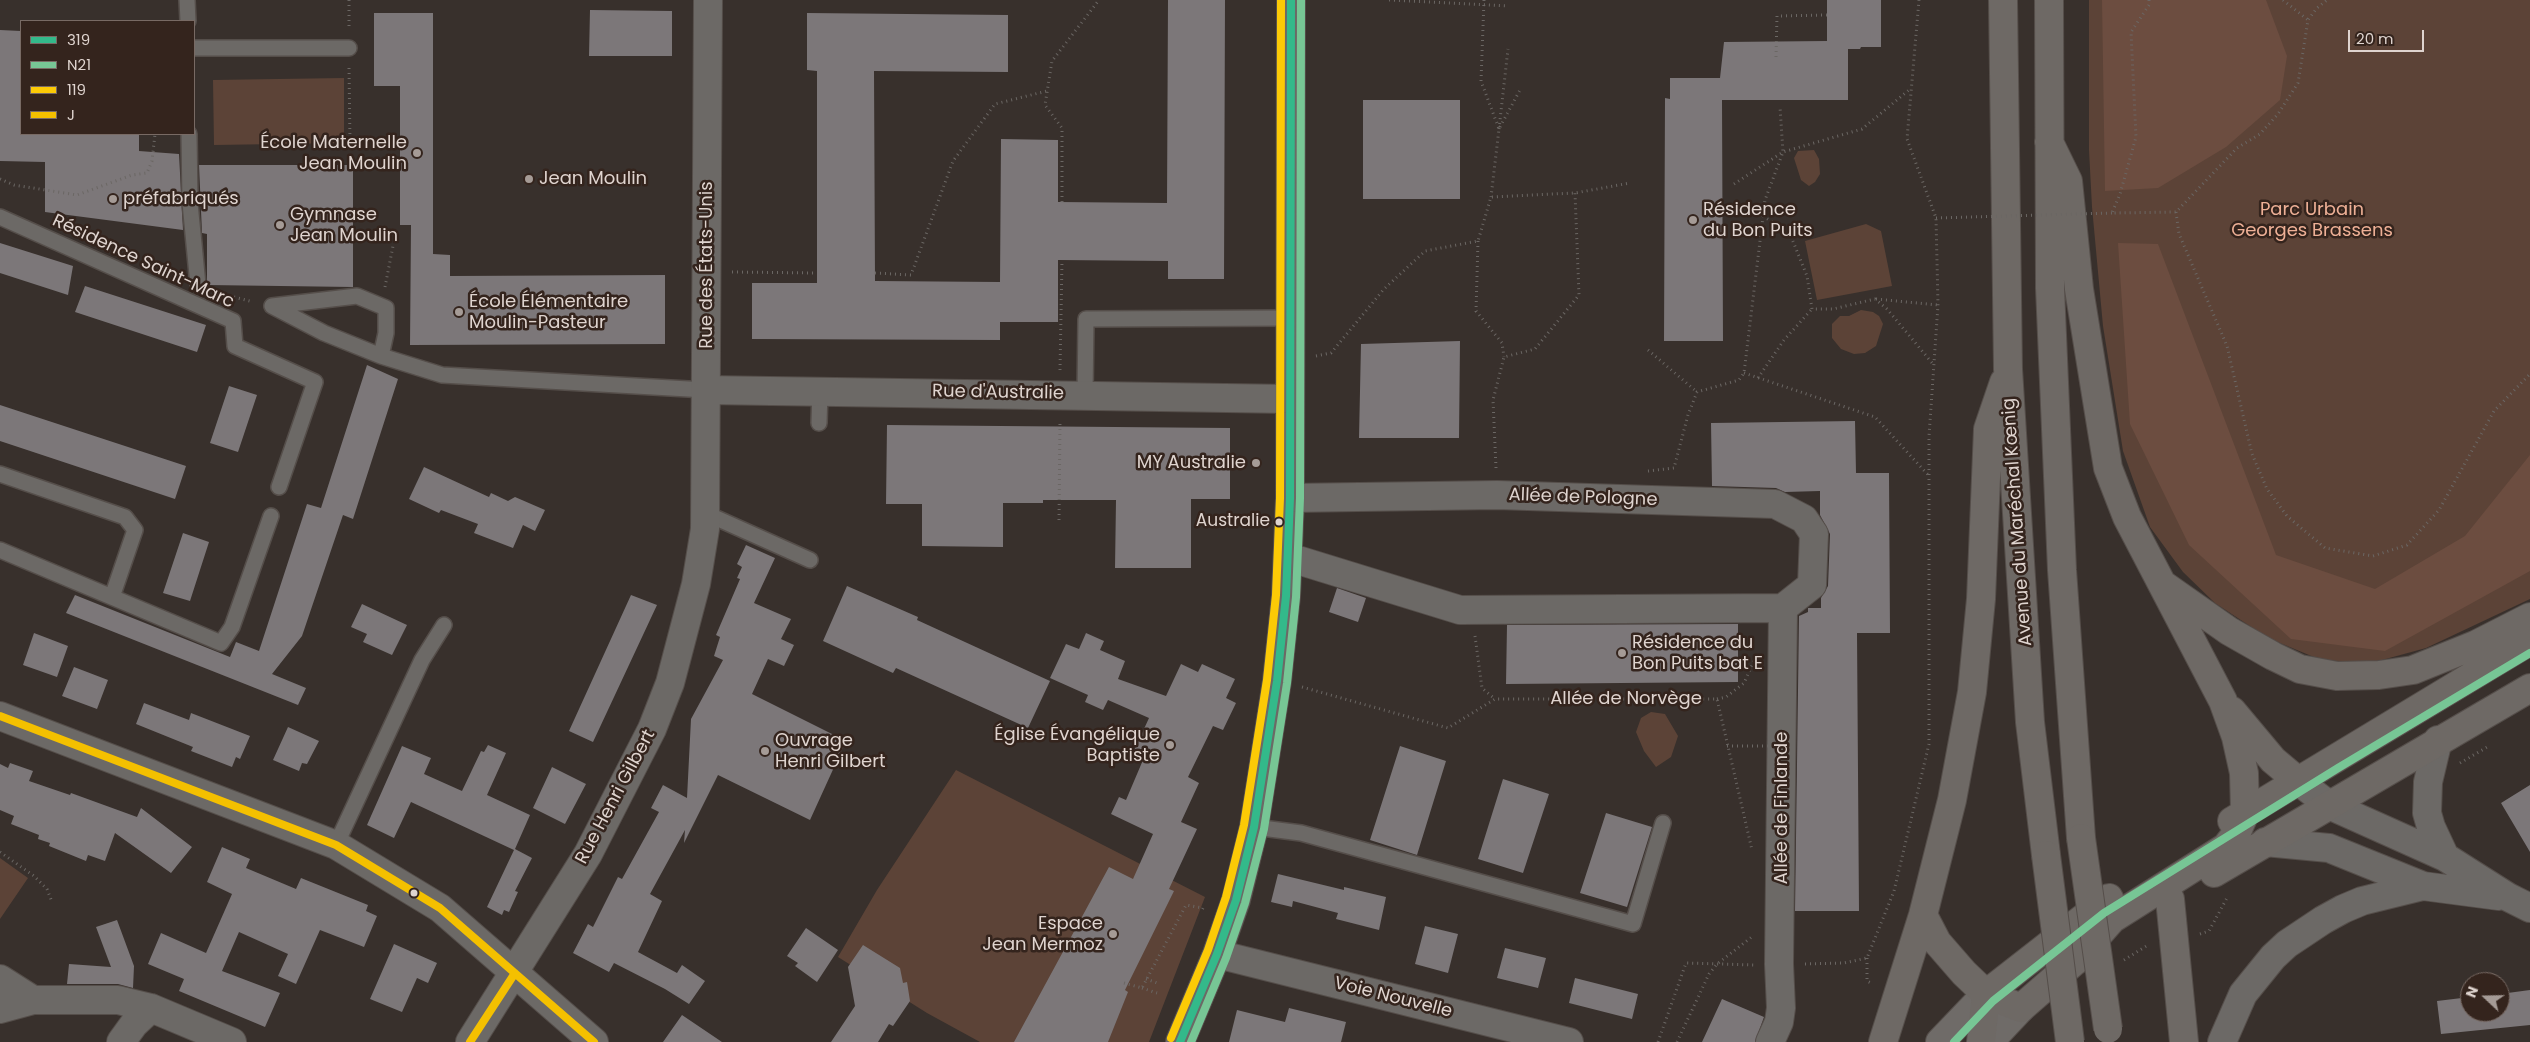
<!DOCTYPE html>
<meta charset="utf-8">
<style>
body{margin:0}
#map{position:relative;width:2530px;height:1042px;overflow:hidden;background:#38302c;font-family:Poppins,sans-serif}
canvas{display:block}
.legend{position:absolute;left:20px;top:20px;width:175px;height:115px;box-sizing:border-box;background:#34241d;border:1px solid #786a64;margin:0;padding:6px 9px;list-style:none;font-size:15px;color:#dfd4cf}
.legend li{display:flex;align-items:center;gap:10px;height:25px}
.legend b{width:25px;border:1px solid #786a64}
.north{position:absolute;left:2460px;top:972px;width:50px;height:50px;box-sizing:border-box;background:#34241d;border:1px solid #786a64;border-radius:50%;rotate:291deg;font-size:14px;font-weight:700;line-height:20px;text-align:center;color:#dfd4cf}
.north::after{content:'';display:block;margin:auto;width:18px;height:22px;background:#a59b96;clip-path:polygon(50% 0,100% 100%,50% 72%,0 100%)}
.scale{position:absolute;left:2348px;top:30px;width:76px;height:22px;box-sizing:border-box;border:2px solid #dfd4cf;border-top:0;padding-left:6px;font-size:15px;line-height:18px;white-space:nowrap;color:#dfd4cf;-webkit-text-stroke:4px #34241d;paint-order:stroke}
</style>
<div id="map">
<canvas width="2530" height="1042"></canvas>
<ul class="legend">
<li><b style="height:6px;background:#33b98a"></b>319</li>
<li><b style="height:6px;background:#77c695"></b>N21</li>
<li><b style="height:6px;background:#fcca06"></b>119</li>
<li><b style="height:6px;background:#f4c000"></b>J</li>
</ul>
<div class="north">N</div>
<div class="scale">20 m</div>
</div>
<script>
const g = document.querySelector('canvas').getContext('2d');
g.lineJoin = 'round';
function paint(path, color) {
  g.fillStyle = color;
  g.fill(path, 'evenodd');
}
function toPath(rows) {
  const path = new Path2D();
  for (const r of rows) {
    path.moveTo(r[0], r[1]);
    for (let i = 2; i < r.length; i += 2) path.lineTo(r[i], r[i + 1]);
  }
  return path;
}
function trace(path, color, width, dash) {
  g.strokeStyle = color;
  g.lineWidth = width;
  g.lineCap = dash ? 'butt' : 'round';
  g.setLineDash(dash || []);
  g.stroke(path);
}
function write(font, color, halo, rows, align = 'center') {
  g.font = font + ' Poppins,sans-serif';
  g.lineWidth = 5;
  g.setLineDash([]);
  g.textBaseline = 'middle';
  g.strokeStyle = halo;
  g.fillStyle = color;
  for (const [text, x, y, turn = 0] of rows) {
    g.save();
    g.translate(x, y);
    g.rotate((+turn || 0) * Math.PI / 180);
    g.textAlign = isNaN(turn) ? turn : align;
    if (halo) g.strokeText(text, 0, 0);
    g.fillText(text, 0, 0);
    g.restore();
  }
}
const green = toPath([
 [2089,0,2530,0,2530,599,2426,648,2371,663,2321,660,2268,638,2215,603,2183,572,2150,527,2123,451,2103,326,2092,207,2089,150],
 [344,78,344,143,214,145,213,80],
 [1814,150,1819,159,1820,174,1815,182,1809,186,1801,180,1794,158,1798,151],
 [1866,224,1881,231,1892,286,1817,300,1805,241],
 [1861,310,1873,312,1879,316,1883,324,1876,346,1865,353,1854,354,1841,349,1832,338,1832,324,1840,316,1849,316],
 [1651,712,1665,714,1678,736,1671,757,1656,767,1644,751,1636,732,1641,718],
 [956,770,1205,897,1149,1042,980,1042,927,1013,838,957,877,890],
 [0,858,28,878,0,919]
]);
const forest = toPath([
 [2102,0,2266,0,2287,56,2280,100,2226,147,2158,188,2105,191],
 [2118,243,2158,244,2276,555,2375,589,2465,536,2530,455,2530,571,2385,651,2291,639,2189,545,2130,424]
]);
const building = toPath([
 [1168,0,1225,0,1224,279,1168,279,1168,261,1058,260,1058,322,1000,322,1000,340,752,339,752,283,817,283,817,71,807,70,807,13,1008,15,1008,72,874,71,875,281,1000,282,1001,139,1058,140,1058,202,1167,203],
 [1827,0,1881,0,1881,47,1861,47,1860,49,1848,49,1848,100,1722,100,1723,341,1664,341,1665,98,1670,99,1670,78,1720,78,1724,42,1827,41],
 [590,10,672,11,672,56,589,56],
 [374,13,433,13,433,254,450,255,450,276,665,275,665,344,410,345,411,225,400,225,400,86,374,86],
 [0,30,21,31,21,134,139,134,139,151,179,154,183,230,45,212,45,162,0,161],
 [1363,100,1460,100,1460,199,1363,199],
 [199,165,353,165,353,287,207,285,207,234,202,233],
 [0,243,73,266,68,295,0,273],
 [85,286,206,325,197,352,75,312],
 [1460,341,1459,438,1359,438,1361,344],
 [367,365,398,379,353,519,343,515,302,636,272,674,306,688,298,705,66,613,75,595,230,657,236,642,259,651,307,504,321,508],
 [229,386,257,395,238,452,210,443],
 [0,405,186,466,175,499,0,441],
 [1855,421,1856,473,1889,473,1890,633,1857,633,1859,911,1795,911,1799,616,1808,612,1808,608,1821,608,1821,598,1828,586,1830,534,1820,515,1820,491,1785,492,1776,488,1712,486,1711,423],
 [887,425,1230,428,1230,499,1191,499,1191,568,1115,568,1116,500,1043,500,1043,503,1003,503,1003,547,922,546,922,504,886,504],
 [424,467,489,497,491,493,508,501,515,497,545,510,535,531,523,525,513,548,474,533,478,524,441,510,439,513,409,499],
 [183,533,209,542,190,601,163,593],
 [746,545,775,558,754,603,791,619,781,639,794,645,784,666,768,659,752,694,846,741,810,820,718,775,684,843,685,830,650,894,662,901,638,952,677,973,682,965,705,981,689,1004,665,989,614,963,609,972,573,953,588,924,593,927,618,877,622,879,659,812,651,808,663,785,687,798,691,719,723,660,714,656,720,637,716,635,740,579,737,578,742,567,737,564],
 [847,586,918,617,917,620,1050,681,1028,728,896,668,893,673,823,641],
 [1337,588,1366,598,1358,622,1329,612],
 [631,595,657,605,593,742,569,731],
 [362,604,407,625,392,655,363,642,367,634,351,627],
 [1738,624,1738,682,1506,684,1507,625],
 [34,633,68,646,57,677,23,665],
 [1086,633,1104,641,1100,650,1125,661,1118,679,1166,696,1181,664,1198,672,1202,664,1235,679,1226,698,1236,703,1223,730,1213,726,1188,777,1199,783,1181,822,1197,829,1169,889,1174,891,1125,990,1128,992,1108,1042,1014,1042,1109,867,1133,879,1153,834,1111,814,1119,797,1126,800,1143,760,1132,755,1149,718,1108,700,1103,710,1085,702,1088,695,1050,678,1066,644,1079,649],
 [74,667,108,680,97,709,62,696],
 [144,703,189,720,191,713,250,736,240,759,236,757,232,767,191,751,193,747,136,724],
 [288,727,319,741,307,764,302,763,299,771,273,760],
 [488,745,506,753,487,795,530,815,515,849,532,858,515,891,518,892,509,912,504,910,502,915,487,907,514,850,411,802,394,838,367,825,402,746,431,758,424,774,462,791,481,751,484,752],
 [1400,746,1446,761,1417,855,1370,840],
 [10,763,33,771,29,781,70,795,71,793,137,817,141,808,192,847,171,873,115,833,105,861,88,855,86,861,49,846,50,843,38,839,39,835,11,824,14,816,0,810,0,764,8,768],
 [552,767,586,784,565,824,533,808],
 [1503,779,1549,794,1523,873,1478,859],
 [2530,785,2530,852,2501,803],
 [1606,813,1652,827,1627,907,1580,893],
 [222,847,250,859,246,868,296,889,301,878,368,905,366,911,377,916,364,947,320,930,296,984,278,976,288,954,239,932,222,971,280,993,265,1027,179,991,184,979,148,964,161,933,206,953,232,894,207,882],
 [1278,874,1344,890,1344,887,1386,897,1379,930,1336,919,1338,913,1293,901,1292,907,1271,902],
 [117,920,134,966,133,988,118,984,67,984,69,964,111,967,96,927],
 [1425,926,1458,934,1448,973,1415,964],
 [806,928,838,950,817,982,795,966,798,963,787,956],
 [394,944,437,963,428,983,417,978,402,1012,370,999],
 [863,945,900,968,903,983,907,982,910,1001,893,1026,889,1024,878,1042,831,1042,855,1006,848,967],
 [1505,948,1546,958,1538,988,1497,978],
 [1575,978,1638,994,1632,1019,1569,1003],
 [2530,990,2530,1025,2441,1034,2437,1001,2470,997,2470,1012,2500,1012,2500,994],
 [1722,999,1764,1017,1755,1042,1702,1042],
 [1289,1008,1346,1022,1341,1042,1229,1042,1237,1010,1285,1022],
 [682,1015,722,1042,663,1042]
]);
const path = toPath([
 [349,0,349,29],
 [1389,0,1508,6],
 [1484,0,1481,81,1499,129,1491,197],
 [2149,0,2149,5,2131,32,2136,137,2120,194,2112,213,2176,212,2237,148,2260,134,2278,114,2298,83,2308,20,2317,8,2327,0],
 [2283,0,2308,20],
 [1776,57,1777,16,1827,15],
 [349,68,350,142],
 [1500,127,1520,90],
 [1499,129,1508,49],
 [0,179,14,185,77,195,132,175,147,173,152,161,155,134],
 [1734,184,1783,152,1862,129,1909,90],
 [1062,202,1062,128,1045,105,1052,61,1099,0],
 [2176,212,2179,234,2227,346,2252,454,2267,489,2287,516,2325,548,2373,556,2407,545,2439,510,2494,411,2530,374],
 [1763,216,1790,234,1807,276,1812,309,1833,309,1875,299,1887,309,1933,364],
 [1478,241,1476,311,1502,343,1504,357],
 [732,272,817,273],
 [875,273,911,275,953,161,995,104,1047,91],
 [385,287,393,246],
 [234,297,253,302],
 [1876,299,1938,305],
 [1648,350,1697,392],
 [1316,356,1331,353,1384,289,1425,251,1478,241,1491,197,1575,193,1630,183],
 [1060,370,1062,260],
 [1744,373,1875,417,1930,477],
 [1758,378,1784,340,1812,309],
 [1496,468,1493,400,1504,357,1535,349,1579,295,1575,193],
 [1648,471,1674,468,1688,415,1697,392,1739,380,1744,373,1765,200,1783,152,1780,107],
 [1059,520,1060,421],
 [1475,636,1482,688,1495,699],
 [1302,687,1448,728,1495,699,1717,699,1752,850],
 [1717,699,1726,697,1744,683,1755,659],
 [2460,763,2489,746],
 [0,852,34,876,47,889,52,902],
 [2200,934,2209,931,2228,896],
 [1867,958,1867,981,1873,984],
 [2124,960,2148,945],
 [1805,964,1844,963,1867,958,1894,891,1929,744,1929,436,1938,305,1936,218,1907,139,1919,0],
 [1146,979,1160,984],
 [1124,983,1142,988,1186,905,1203,908,1202,910],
 [1142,988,1157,993],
 [1658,1042,1686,963,1754,965],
 [1677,1042,1709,974,1717,964,1753,936]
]);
const service = toPath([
 [187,0,188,21],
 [194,48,349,48],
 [189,134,190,203,198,285],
 [0,217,233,321,235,346,315,382,279,487],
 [381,356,324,333,272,306,357,296,386,308,386,333,381,356,442,375,706,390],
 [1085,395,1086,319,1290,318],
 [819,423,820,391],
 [0,474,125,517,135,530,112,597],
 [705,513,810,560],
 [0,550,221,643,232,627,271,516],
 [1254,827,1301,833,1633,924,1663,823],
 [336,845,422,660,444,625]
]);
const minor = toPath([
 [706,390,1290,399],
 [1288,557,1460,610,1783,608,1812,585,1814,534,1804,519,1775,504,1497,495,1290,498],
 [0,716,336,845,440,908,594,1042],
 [1217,954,1569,1042],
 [0,979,33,1000],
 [0,1009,33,1000,118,1000,151,1008,232,1042],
 [121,1042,134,1024,151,1008],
 [470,1042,588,854,652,729,670,683,696,584,705,529,708,0],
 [1180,1042,1217,954,1236,900,1254,827,1277,681,1286,596,1290,498,1291,0],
 [1770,1042,1779,1022,1781,1008,1779,964,1783,608]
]);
const tertiary = toPath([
 [2438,740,2428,782,2427,813,2431,827,2445,857],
 [2298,781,2329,805,2445,857,2508,897,2530,908],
 [2265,842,2329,848,2423,886,2499,896],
 [2222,1042,2243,994,2273,957,2287,944,2323,920,2343,909,2362,901,2423,886]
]);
const secondary = toPath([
 [1940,1042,1986,994],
 [1989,1042,2021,1008]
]);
const primary = toPath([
 [2003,0,2008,369,2030,722,2046,855],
 [2049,0,2050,288,2062,570,2081,838],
 [2049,142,2068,181,2079,289,2108,468,2127,517,2223,701,2236,737,2244,773,2245,813,2236,834,2226,847,2112,919,2075,961],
 [2165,586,2229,631,2273,656,2300,669,2337,676,2379,675,2413,670,2475,645,2530,617],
 [2232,711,2273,760,2298,781],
 [2232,821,2530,641],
 [2214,873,2530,688],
 [2170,899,2184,1042],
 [1923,915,1937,942,1964,973,1986,994,2021,1008,2076,960],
 [1986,994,2109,898],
 [1883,1042,1923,915,1952,800,1972,692,1981,599,1988,429,2004,382],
 [1981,1042,1986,994]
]);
const pathBridge = toPath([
 [1936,218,2112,213],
 [1727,746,1791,746]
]);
const primaryBridge = toPath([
 [2081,838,2108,1029],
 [2046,855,2070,1042]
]);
const bus1 = toPath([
 [1180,1042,1217,954,1236,900,1254,827,1277,681,1286,596,1290,498,1291,0]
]);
const bus2 = toPath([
 [1191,1042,1226,958,1245,903,1264,829,1287,683,1296,597,1300,498,1301,0],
 [1954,1042,1993,1001,2104,913,2338,768,2530,653]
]);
const bus3 = toPath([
 [1171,1038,1208,950,1226,897,1244,825,1267,680,1276,595,1280,498,1281,0]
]);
const bus4 = toPath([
 [0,716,336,845,440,908,594,1042],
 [470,1042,515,973]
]);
const markers = [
 [417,153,5,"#a59b96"],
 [529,179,5,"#a59b96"],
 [113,199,5,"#a59b96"],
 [1693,220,5,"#a59b96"],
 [280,225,5,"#a59b96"],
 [459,312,5,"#a59b96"],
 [1256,463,5,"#a59b96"],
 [1279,522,4.5,"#dfd4cf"],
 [1622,653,5,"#a59b96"],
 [1170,745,5,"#a59b96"],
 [765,751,5,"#a59b96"],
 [414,893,4.5,"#dfd4cf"],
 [1113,934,5,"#a59b96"]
];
const busNames = [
 ["Australie",1270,522]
];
const poiNames = [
 ["École Maternelle",407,143,"right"],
 ["Jean Moulin",407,164,"right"],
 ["Jean Moulin",539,179],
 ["préfabriqués",123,199],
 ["Résidence",1703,210],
 ["du Bon Puits",1703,231],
 ["Gymnase",290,215],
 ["Jean Moulin",290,236],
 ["École Élémentaire",469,302],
 ["Moulin-Pasteur",469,323],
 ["MY Australie",1246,463,"right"],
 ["Résidence du",1632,643],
 ["Bon Puits bat E",1632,664],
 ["Église Évangélique",1160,735,"right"],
 ["Baptiste",1160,756,"right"],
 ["Ouvrage",775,741],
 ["Henri Gilbert",775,762],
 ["Espace",1103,924,"right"],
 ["Jean Mermoz",1103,945,"right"]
];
const parkNames = [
 ["Parc Urbain",2312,210],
 ["Georges Brassens",2312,231]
];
const streetNames = [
 ["Résidence Saint-Marc",143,262,25],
 ["Rue des États-Unis",707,265,-90],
 ["Rue d'Australie",998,393,1],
 ["Allée de Pologne",1583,498,2],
 ["Avenue du Maréchal Kœnig",2018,522,-94],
 ["Allée de Norvège",1626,699],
 ["Rue Henri Gilbert",616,797,-62],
 ["Allée de Finlande",1782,808,-90],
 ["Voie Nouvelle",1393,998,14]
];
paint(green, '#5c4337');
paint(forest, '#6c4d40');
paint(building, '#7c7779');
trace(service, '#554e4a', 18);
trace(minor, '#554e4a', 30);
trace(tertiary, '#554e4a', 30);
trace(secondary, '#554e4a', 30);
trace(primary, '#554e4a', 30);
trace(path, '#6b6764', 3, [1, 4]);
trace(service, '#6c6966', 15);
trace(minor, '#6c6966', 28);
trace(tertiary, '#6c6966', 28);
trace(secondary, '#6f6b68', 28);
trace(primary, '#6e6965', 28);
trace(primaryBridge, '#554e4a', 30, []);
trace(pathBridge, '#6b6764', 3, [1, 4]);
trace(primaryBridge, '#6e6965', 28);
trace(bus1, '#33b98a', 8);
trace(bus2, '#77c695', 8);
trace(bus3, '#fcca06', 8);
trace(bus4, '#f4c000', 8);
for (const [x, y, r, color] of markers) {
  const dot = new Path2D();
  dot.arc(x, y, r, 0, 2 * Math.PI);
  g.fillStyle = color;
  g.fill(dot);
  trace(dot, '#34241d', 2);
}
write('17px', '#dfd4cf', '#34241d', busNames, 'right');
write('18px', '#dfd4cf', '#34241d', poiNames, 'left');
write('18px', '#eeb096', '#34241d', parkNames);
write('18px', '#dfd4cf', '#34241d', streetNames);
</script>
